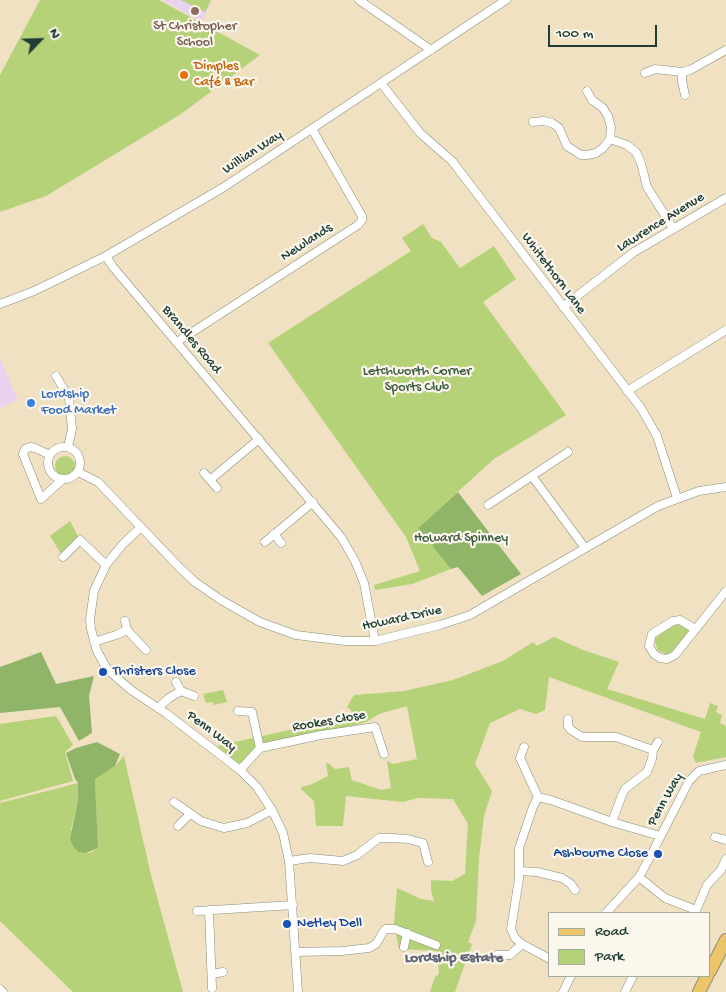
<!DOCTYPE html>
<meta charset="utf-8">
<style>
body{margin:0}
#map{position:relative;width:726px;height:992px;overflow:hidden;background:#efe1c2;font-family:"Gochi Hand",sans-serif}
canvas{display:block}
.legend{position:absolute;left:548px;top:912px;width:162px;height:65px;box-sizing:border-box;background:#fbf7ec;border:1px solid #a3ada2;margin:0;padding:6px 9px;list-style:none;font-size:15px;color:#1f3d34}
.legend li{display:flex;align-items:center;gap:10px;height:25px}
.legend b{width:25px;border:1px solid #a3ada2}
.north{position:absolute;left:15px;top:15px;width:50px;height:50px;-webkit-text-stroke:4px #fbf7ec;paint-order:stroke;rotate:66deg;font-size:14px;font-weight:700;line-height:20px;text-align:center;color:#1f3d34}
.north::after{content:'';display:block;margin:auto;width:18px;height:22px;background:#1f3d34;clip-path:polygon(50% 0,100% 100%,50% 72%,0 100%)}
.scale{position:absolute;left:548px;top:25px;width:109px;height:22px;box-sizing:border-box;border:2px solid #1f3d34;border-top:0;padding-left:6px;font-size:15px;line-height:18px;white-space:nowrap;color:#1f3d34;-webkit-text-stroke:4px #fbf7ec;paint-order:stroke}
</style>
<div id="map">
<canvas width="726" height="992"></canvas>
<ul class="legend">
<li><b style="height:6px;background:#edc569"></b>Road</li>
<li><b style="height:14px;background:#b5d278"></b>Park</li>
</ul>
<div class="north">N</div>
<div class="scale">100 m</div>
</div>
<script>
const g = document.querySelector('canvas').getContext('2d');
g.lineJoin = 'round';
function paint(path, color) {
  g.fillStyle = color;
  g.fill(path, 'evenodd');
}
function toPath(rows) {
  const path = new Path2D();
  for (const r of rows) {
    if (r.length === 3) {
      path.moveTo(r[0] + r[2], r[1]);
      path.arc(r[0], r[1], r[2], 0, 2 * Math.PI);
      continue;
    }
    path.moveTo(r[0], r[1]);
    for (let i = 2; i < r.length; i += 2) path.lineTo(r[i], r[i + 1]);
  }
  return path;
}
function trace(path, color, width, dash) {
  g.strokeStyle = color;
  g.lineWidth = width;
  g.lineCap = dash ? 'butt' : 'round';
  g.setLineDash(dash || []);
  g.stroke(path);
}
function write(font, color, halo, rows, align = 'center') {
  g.font = font + ' "Gochi Hand",sans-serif';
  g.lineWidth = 4.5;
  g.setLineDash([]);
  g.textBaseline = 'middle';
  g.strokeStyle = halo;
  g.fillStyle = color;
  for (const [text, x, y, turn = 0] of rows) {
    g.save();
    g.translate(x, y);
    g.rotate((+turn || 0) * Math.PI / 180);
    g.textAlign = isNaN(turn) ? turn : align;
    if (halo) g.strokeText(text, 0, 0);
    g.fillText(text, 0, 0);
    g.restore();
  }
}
const built = toPath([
 [162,0,212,0,202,22],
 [0,358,18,400,0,408]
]);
const green = toPath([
 [40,0,159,0,260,55,181,114,46,196,0,212,0,75],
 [181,0,211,0,205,12],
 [423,224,432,238,441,242,460,268,494,246,516,279,483,302,566,415,494,459,419,527,451,569,412,584,375,590,374,585,420,571,406,537,268,343,411,251,402,238],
 [65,466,10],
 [70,521,80,540,63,557,50,536],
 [675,624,682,625,689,630,672,654,666,654,658,651,654,639],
 [554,637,583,650,619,662,607,689,705,719,710,703,718,706,716,712,722,715,720,723,726,726,726,757,696,763,693,756,701,732,549,677,545,710,536,714,520,709,490,723,475,764,492,791,484,816,479,858,476,921,468,942,472,944,455,992,430,992,435,977,439,974,437,951,399,949,394,924,397,888,421,899,434,901,431,890,431,880,452,881,465,874,468,824,453,799,418,798,403,802,346,796,343,826,316,826,314,801,301,789,301,787,310,785,328,776,326,763,328,763,335,769,349,767,352,780,381,790,391,788,387,761,393,764,417,759,407,706,379,714,366,722,324,733,256,747,240,765,217,746,352,716,351,710,347,707,354,695,404,691,453,680,503,661,533,642,537,646],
 [223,690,227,702,214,705,213,702,206,703,203,694],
 [56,716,73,745,65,752,73,781,0,801,0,724],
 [124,756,151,875,183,992,73,992,0,921,0,803,78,783,78,800,71,830,86,853,90,853,98,848,95,779,115,766]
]);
const forest = toPath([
 [458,492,521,574,482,596,458,567,451,569,418,528],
 [41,652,56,684,94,676,89,696,92,733,79,741,60,707,0,713,0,667],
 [97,742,120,754,115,766,95,779,98,848,86,853,78,852,73,846,70,839,78,800,78,783,75,779,66,753,76,748]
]);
const street = toPath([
 [359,0,431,50],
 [682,72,682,81,685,95],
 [645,73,655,69,682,72,690,70,726,50],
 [381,83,420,133,452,161,641,408,657,436,677,498],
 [587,91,592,100,603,108,608,116,611,127,610,139,627,145,636,152,641,163,647,187,673,228],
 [533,122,544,121,552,123,559,128,567,146,581,155,587,155,596,153,603,148,610,139],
 [106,256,113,267,341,537,355,561,364,583,375,641],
 [0,304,34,291,106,256,224,187,506,0],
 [563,307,634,252,726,198],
 [177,342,358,225,362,220,362,216,312,129],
 [56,376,69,398,72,429,68,447],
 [627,391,726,330],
 [64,463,16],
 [50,455,35,448,30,447,25,449,23,454,41,499,63,479],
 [78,472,98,482,180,568,195,582,221,600,260,622,296,635,345,641,375,641,440,625,470,615,658,506,699,491,726,487],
 [204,473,217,488],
 [532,476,585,548],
 [210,480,259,439],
 [488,505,568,452],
 [141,527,123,544,106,565,94,591,90,619,91,629,97,651,107,669,131,690,167,714,240,770,257,787,272,810,283,833,289,861,298,992],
 [274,534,281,543],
 [265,542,313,502],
 [63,557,80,540,106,565],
 [125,621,127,630,146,650],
 [695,629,680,620,673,621,652,634,649,646,654,654,660,658,667,659,675,655,726,591],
 [94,642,116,635,127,630],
 [176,682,181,691,194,696],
 [158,708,169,698,181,691],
 [238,711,252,712,260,748],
 [568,719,568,726,571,730,582,737,616,737,653,750],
 [524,747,520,758,538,797],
 [240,770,260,748,321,735,375,727,384,754],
 [174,802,201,821,224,828,247,823,272,810],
 [612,822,622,795,625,789,647,772,652,759,653,750,658,742],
 [178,826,190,814],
 [715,837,726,840],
 [289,861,310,858,343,861,357,855,379,838,392,838,408,839,423,843,428,862],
 [519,871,537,872,562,878,571,884,575,890],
 [639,877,665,898,696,910],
 [209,910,212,988],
 [197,911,293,905],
 [606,913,639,877,649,859,689,781,699,771,726,765],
 [695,913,707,885,721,870,726,859],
 [404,947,407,933],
 [296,952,342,951,369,948,376,944,385,929,395,929,436,945],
 [497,955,510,955,522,944],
 [550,959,522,944,515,938,511,929,519,879,519,848,533,807,538,797,551,800,612,822,660,836],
 [212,974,223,972],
 [0,989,3,992],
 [563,992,571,976],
 [625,992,633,976]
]);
const primary = toPath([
 [710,971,726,940],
 [699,992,707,976]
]);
const markers = [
 [195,11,5,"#8d6e63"],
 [184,75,5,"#e8710a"],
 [31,403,5,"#3f7fe0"],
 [103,672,5,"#1a4fb4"],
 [658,854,5,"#1a4fb4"],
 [287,924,5,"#1a4fb4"]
];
const educationNames = [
 ["St Christopher",195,27],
 ["School",195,43]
];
const foodNames = [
 ["Dimples",194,67],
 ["Café & Bar",194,83]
];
const streetNames = [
 ["Willian Way",253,153,-33],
 ["Lawrence Avenue",661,223,-32],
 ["Newlands",307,243,-33],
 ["Whitethorn Lane",553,274,53],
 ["Brandles Road",191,340,50],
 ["Howard Drive",402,619,-12],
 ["Rookes Close",329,722,-10],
 ["Penn Way",211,732,37],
 ["Penn Way",666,800,-61]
];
const parkNames = [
 ["Letchworth Corner",417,372],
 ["Sports Club",417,388],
 ["Howard Spinney",461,539]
];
const shopNames = [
 ["Lordship",41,395],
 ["Food Market",41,411]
];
const transitNames = [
 ["Thristers Close",113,672],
 ["Ashbourne Close",648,854,"right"],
 ["Netley Dell",297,924]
];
const neighbourhoodNames = [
 ["Lordship Estate",454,959]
];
paint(built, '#e9d2ee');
paint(green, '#b5d278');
paint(forest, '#90b468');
trace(street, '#878f7b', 9);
trace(primary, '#878f7b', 14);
trace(street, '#fff', 8);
trace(primary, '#edc569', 12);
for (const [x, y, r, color] of markers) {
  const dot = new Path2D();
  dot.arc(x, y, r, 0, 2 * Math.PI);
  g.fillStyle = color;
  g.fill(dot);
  trace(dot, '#fbf7ec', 2);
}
write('14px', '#785e54', '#fbf7ec', educationNames);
write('14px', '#c56008', '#fbf7ec', foodNames, 'left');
write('14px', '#1f3d34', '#fbf7ec', streetNames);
write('14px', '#3d5b42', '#fbf7ec', parkNames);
write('14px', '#366cbe', '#fbf7ec', shopNames, 'left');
write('14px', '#164399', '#fbf7ec', transitNames, 'left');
write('bold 15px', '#616474', '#fbf7ec', neighbourhoodNames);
</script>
